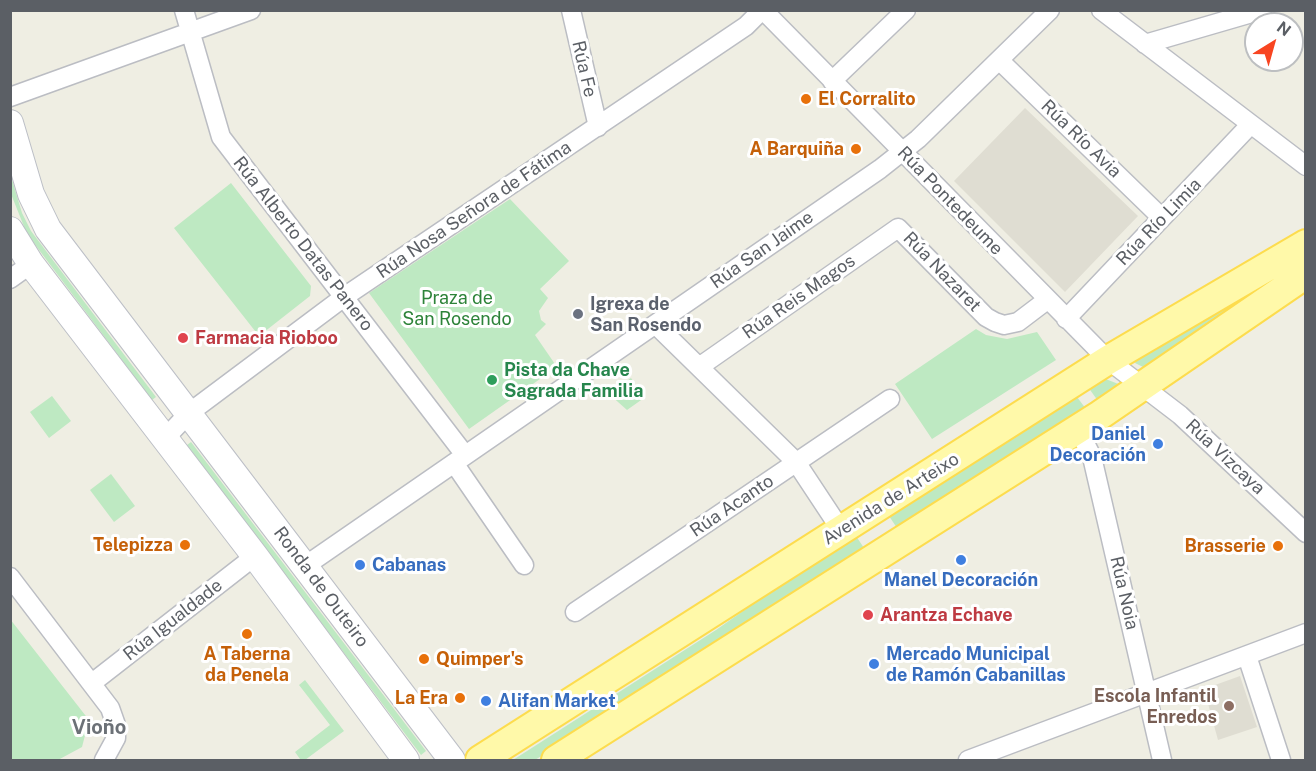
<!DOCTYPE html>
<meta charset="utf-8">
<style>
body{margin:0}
#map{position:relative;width:1316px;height:771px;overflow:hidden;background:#efeee3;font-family:"Public Sans",sans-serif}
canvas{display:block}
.frame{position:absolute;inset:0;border:12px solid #5b5f65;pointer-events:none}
.north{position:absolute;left:1244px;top:12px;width:60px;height:60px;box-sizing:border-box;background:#fff;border:2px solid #bdbfc1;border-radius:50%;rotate:37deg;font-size:16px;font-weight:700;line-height:24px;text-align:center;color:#5b5f65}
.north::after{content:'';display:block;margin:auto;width:21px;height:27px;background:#f84521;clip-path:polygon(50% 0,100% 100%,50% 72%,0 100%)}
</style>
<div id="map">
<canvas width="1316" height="771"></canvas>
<div class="frame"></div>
<div class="north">N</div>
</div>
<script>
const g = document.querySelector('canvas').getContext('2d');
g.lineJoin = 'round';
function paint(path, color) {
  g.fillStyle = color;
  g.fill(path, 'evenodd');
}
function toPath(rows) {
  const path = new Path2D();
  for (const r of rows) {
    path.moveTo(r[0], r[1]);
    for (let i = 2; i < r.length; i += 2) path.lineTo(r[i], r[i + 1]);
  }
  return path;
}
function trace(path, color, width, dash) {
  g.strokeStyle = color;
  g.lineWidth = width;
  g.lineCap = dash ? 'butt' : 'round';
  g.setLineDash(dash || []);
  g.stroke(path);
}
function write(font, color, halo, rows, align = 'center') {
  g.font = font + ' "Public Sans",sans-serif';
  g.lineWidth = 6;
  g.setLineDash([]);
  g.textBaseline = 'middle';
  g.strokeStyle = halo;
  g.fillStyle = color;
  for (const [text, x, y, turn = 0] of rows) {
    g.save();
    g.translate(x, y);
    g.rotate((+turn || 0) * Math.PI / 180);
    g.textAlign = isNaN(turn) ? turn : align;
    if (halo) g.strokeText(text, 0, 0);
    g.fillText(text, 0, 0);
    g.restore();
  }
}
const education = toPath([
 [1025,108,1138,216,1065,292,954,181],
 [1240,676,1257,727,1218,740,1204,689]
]);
const green = toPath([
 [10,173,22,213,31,231,156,397,152,400,27,234,11,194],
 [231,183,311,286,310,296,259,336,174,228],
 [510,199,569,261,540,289,548,298,539,311,541,320,546,324,535,335,557,367,469,429,369,293],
 [1305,254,1305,262,1145,368,1135,363,1136,360],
 [976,329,986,335,1007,339,1037,332,1056,360,932,439,895,384],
 [631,378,644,398,627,410,609,394],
 [1103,378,1121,385,1098,401,1088,387],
 [1074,393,1086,409,897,528,887,513],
 [52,396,71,421,49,438,30,412],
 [191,442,426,751,421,755,187,445],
 [111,474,135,506,114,522,90,490],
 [854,533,866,551,535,760,513,760,716,630],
 [10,619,89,720,82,747,58,760,11,760],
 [305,680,344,731,305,760,298,760,300,759,295,752,330,725,299,685]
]);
const minor = toPath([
 [184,10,221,137,465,455],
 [571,10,598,127],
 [763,10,1108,360,1180,415,1306,533],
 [1101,10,1306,166],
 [1145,44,1262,10],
 [999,60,1162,218],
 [832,81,906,10],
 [10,97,251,10],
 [10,279,31,264],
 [1066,319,1251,124],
 [655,324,796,462,841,530],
 [699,367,898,228,986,317,995,322,1004,325,1018,322,1047,300],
 [1078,429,1092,457,1162,760],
 [168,442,172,431,189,413,344,297,746,26,762,10],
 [454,463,524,565],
 [305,566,880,169,918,139,1050,10],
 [10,577,110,708,116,725,116,738,104,760],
 [575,612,890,399],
 [1247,656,1281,760],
 [92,683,255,556],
 [968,760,1306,633]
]);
const secondary = toPath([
 [10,123,31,194,48,229,452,760],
 [10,230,31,264,255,556,406,760]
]);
const primary = toPath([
 [480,760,1108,360,1306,244],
 [556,760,1100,415,1306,274]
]);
const markers = [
 [806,99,6,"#e8710a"],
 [856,149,6,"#e8710a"],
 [578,314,6,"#6b7280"],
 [183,338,6,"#e0444e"],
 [492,380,6,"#2e9e5b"],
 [1158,444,6,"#3f7fe0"],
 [185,545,6,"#e8710a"],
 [1278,546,6,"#e8710a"],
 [961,560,6,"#3f7fe0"],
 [360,565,6,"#3f7fe0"],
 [868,615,6,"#e0444e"],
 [247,634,6,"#e8710a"],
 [424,659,6,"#e8710a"],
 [874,664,6,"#3f7fe0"],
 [460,698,6,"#e8710a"],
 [486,701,6,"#3f7fe0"],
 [1229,706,6,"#8d6e63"]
];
const streetNames = [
 ["Rúa Fe",584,69,77],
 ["Rúa Río Avia",1081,139,44],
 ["Rúa Pontedeume",950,201,46],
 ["Rúa Nosa Señora de Fátima",474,210,-34],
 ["Rúa Río Limia",1159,222,-46],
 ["Rúa Alberto Datas Panero",303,244,52],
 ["Rúa San Jaime",762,250,-35],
 ["Rúa Nazaret",942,272,46],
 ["Rúa Reis Magos",799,297,-35],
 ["Rúa Vizcaya",1225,457,43],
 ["Avenida de Arteixo",891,499,-32],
 ["Rúa Acanto",732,506,-34],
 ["Ronda de Outeiro",321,587,53],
 ["Rúa Noia",1124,593,77],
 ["Rúa Igualdade",173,620,-38]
];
const foodNames = [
 ["El Corralito",818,99,"left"],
 ["A Barquiña",844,149],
 ["Telepizza",173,545],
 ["Brasserie",1266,546],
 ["A Taberna",247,654,"center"],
 ["da Penela",247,675,"center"],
 ["Quimper's",436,659,"left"],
 ["La Era",448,698]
];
const parkNames = [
 ["Praza de",457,298],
 ["San Rosendo",457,319]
];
const worshipNames = [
 ["Igrexa de",590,304],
 ["San Rosendo",590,325]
];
const healthNames = [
 ["Farmacia Rioboo",195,338],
 ["Arantza Echave",880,615]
];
const leisureNames = [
 ["Pista da Chave",504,370],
 ["Sagrada Familia",504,391]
];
const shopNames = [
 ["Daniel",1146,434,"right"],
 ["Decoración",1146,455,"right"],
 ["Cabanas",372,565],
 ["Manel Decoración",961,580,"center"],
 ["Mercado Municipal",886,654],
 ["de Ramón Cabanillas",886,675],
 ["Alifan Market",498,701]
];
const educationNames = [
 ["Escola Infantil",1217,696],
 ["Enredos",1217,717]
];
const neighbourhoodNames = [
 ["Vioño",99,728]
];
paint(education, '#dfddd2');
paint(green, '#bee9c2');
trace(minor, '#bbbdc3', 21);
trace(secondary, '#bcbfc6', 28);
trace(primary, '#fddc4e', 32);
trace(minor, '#fff', 18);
trace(secondary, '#fff', 26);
trace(primary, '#fff9a9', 28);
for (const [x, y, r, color] of markers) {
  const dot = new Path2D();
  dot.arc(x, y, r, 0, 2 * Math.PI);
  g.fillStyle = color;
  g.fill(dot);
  trace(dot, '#fff', 2);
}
write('18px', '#5b5f65', '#fff', streetNames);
write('bold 18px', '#c56008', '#fff', foodNames, 'right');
write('18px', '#2d8339', '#fff', parkNames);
write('bold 18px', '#5b616d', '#fff', worshipNames, 'left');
write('bold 18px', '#be3a42', '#fff', healthNames, 'left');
write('bold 18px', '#27864d', '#fff', leisureNames, 'left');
write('bold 18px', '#366cbe', '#fff', shopNames, 'left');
write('bold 18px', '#785e54', '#fff', educationNames, 'right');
write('bold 20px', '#6c7177', '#fff', neighbourhoodNames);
</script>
